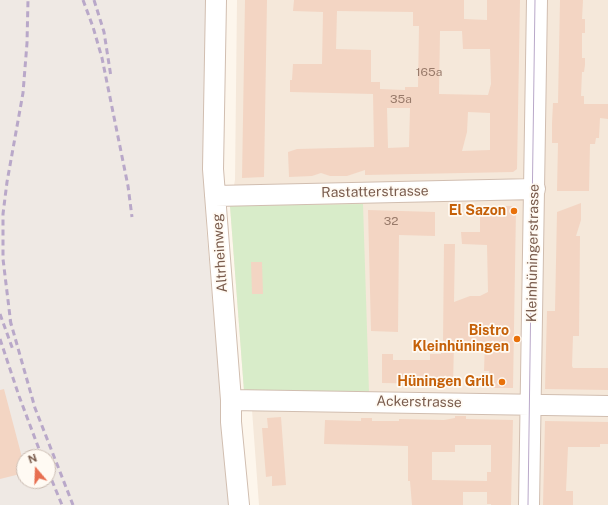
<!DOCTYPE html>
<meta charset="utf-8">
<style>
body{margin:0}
#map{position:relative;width:608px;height:505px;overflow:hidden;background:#fdf6ec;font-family:"Public Sans",sans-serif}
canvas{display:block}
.north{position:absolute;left:16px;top:449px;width:40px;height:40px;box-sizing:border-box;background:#fffaf3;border:1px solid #cabbb1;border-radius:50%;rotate:341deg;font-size:11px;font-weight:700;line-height:16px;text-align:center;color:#7a5c4d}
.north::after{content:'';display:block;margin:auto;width:14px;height:18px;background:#e76f51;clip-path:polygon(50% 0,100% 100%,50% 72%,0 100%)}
</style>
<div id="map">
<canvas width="608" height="505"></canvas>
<div class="north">N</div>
</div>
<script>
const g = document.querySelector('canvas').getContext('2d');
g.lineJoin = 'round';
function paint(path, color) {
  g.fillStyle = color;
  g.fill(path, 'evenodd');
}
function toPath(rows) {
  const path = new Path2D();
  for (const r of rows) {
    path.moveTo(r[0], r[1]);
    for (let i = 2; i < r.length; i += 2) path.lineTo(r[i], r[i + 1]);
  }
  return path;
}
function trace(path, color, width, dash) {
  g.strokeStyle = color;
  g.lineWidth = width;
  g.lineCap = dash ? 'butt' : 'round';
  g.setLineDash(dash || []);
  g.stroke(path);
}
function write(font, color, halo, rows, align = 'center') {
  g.font = font + ' "Public Sans",sans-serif';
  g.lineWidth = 3.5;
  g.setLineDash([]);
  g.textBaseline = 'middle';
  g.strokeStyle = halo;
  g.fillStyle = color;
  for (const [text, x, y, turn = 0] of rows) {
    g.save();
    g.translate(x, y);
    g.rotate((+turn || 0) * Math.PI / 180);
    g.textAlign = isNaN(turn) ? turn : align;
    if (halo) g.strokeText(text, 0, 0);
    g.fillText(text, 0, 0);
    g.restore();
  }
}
const residential = toPath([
 [237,0,608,0,608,505,259,505,252,410,244,391,230,206,235,180]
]);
const industrial = toPath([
 [0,0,208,0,205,175,206,225,230,505,0,505],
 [24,457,48,457,48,481,24,481]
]);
const green = toPath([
 [363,204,369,392,244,391,230,206]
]);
const building = toPath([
 [245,0,267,0,264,177,242,178],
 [294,0,464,0,464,19,487,20,487,0,520,0,517,169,513,172,365,175,365,170,347,176,330,176,321,173,312,176,289,177,288,152,297,149,374,147,373,94,290,92,290,80,292,80,293,64,322,64,323,12,293,11],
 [337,11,413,12,413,26,419,26,418,87,405,87,405,90,380,89,380,82,371,82,371,50,336,49],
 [440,31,462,31,463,49,490,49,491,84,488,95,439,94],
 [387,108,410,108,409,147,388,148],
 [468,112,490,113,490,150,462,151,467,132],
 [560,0,583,0,582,19,585,19,585,33,582,33,582,58,585,58,585,65,584,72,582,72,581,96,584,96,584,104,608,104,608,119,600,118,599,138,596,138,595,144,590,144,589,191,557,191,558,143,552,143,552,123,553,103,558,103],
 [581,203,581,220,576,236,580,236,579,336,573,336,572,366,573,368,608,368,608,390,545,389,547,311,555,311,557,212],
 [480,206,513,206,513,209,516,209,513,388,489,388,489,371,484,371,485,342,454,342,453,387,440,387,440,384,382,383,382,354,393,354,393,360,430,360,430,354,441,354,441,342,443,343,444,244,455,244,454,302,470,296,480,296,488,292,487,245,462,244,461,232,480,232],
 [368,210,435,212,435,236,399,235,398,332,371,331],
 [251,262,262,262,263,294,252,294],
 [4,389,24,465,24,473,0,479,0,390],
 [455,416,466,416,466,419,513,420,511,505,491,505,491,504,487,504,487,492,463,492,463,505,412,505,410,481,408,481,408,446,324,444,325,420,361,421,361,418,372,418,372,421,399,421,399,419,444,420,455,418],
 [455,445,491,445,491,472,487,472,487,481,432,480,432,452,455,452],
 [281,417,286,485,272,486,272,476,266,477,262,428,268,428,267,418],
 [545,421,608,422,608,444,600,444,600,447,568,447,566,491,573,491,573,505,543,505]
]);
const minor = toPath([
 [216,0,213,169,231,400,231,422,239,505],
 [215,196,535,189],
 [231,400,608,406],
 [529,505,537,0]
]);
const tram = toPath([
 [528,505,535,0]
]);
const rail = toPath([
 [83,0,93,27,102,58,128,186,132,217],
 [94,0,104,32,111,77],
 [0,314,13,350],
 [10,320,35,408,73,505],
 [11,325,3,259,3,214,7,182,23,93,27,43,28,0],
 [0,339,19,396,42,457],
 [48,471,62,505]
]);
const markers = [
 [514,211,4,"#e8710a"],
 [517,339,4,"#e8710a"],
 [502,382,4,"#e8710a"]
];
const numberNames = [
 ["165a",429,72],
 ["35a",401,99],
 ["32",391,221]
];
const streetNames = [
 ["Rastatterstrasse",375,192,-1],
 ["Altrheinweg",220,253,-94],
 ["Kleinhüningerstrasse",533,253,-89],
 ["Ackerstrasse",419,402,1]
];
const foodNames = [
 ["El Sazon",506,211],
 ["Bistro",509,331],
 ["Kleinhüningen",509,347],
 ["Hüningen Grill",494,382]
];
paint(residential, '#f5e8da');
paint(industrial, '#efe9e4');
paint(green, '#d8ecc9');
paint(building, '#f3d5c3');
trace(minor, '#d1beb0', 22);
trace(minor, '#fff', 20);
trace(tram, '#b9a8c9', 1);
trace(rail, '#b9a8c9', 3, [6, 4]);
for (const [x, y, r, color] of markers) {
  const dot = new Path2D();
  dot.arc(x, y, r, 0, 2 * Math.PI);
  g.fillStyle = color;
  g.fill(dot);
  trace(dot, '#fffaf3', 1.5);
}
write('12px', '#987a6a', null, numberNames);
write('14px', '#7a5c4d', '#fffaf3', streetNames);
write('bold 14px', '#c56008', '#fffaf3', foodNames, 'right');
</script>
